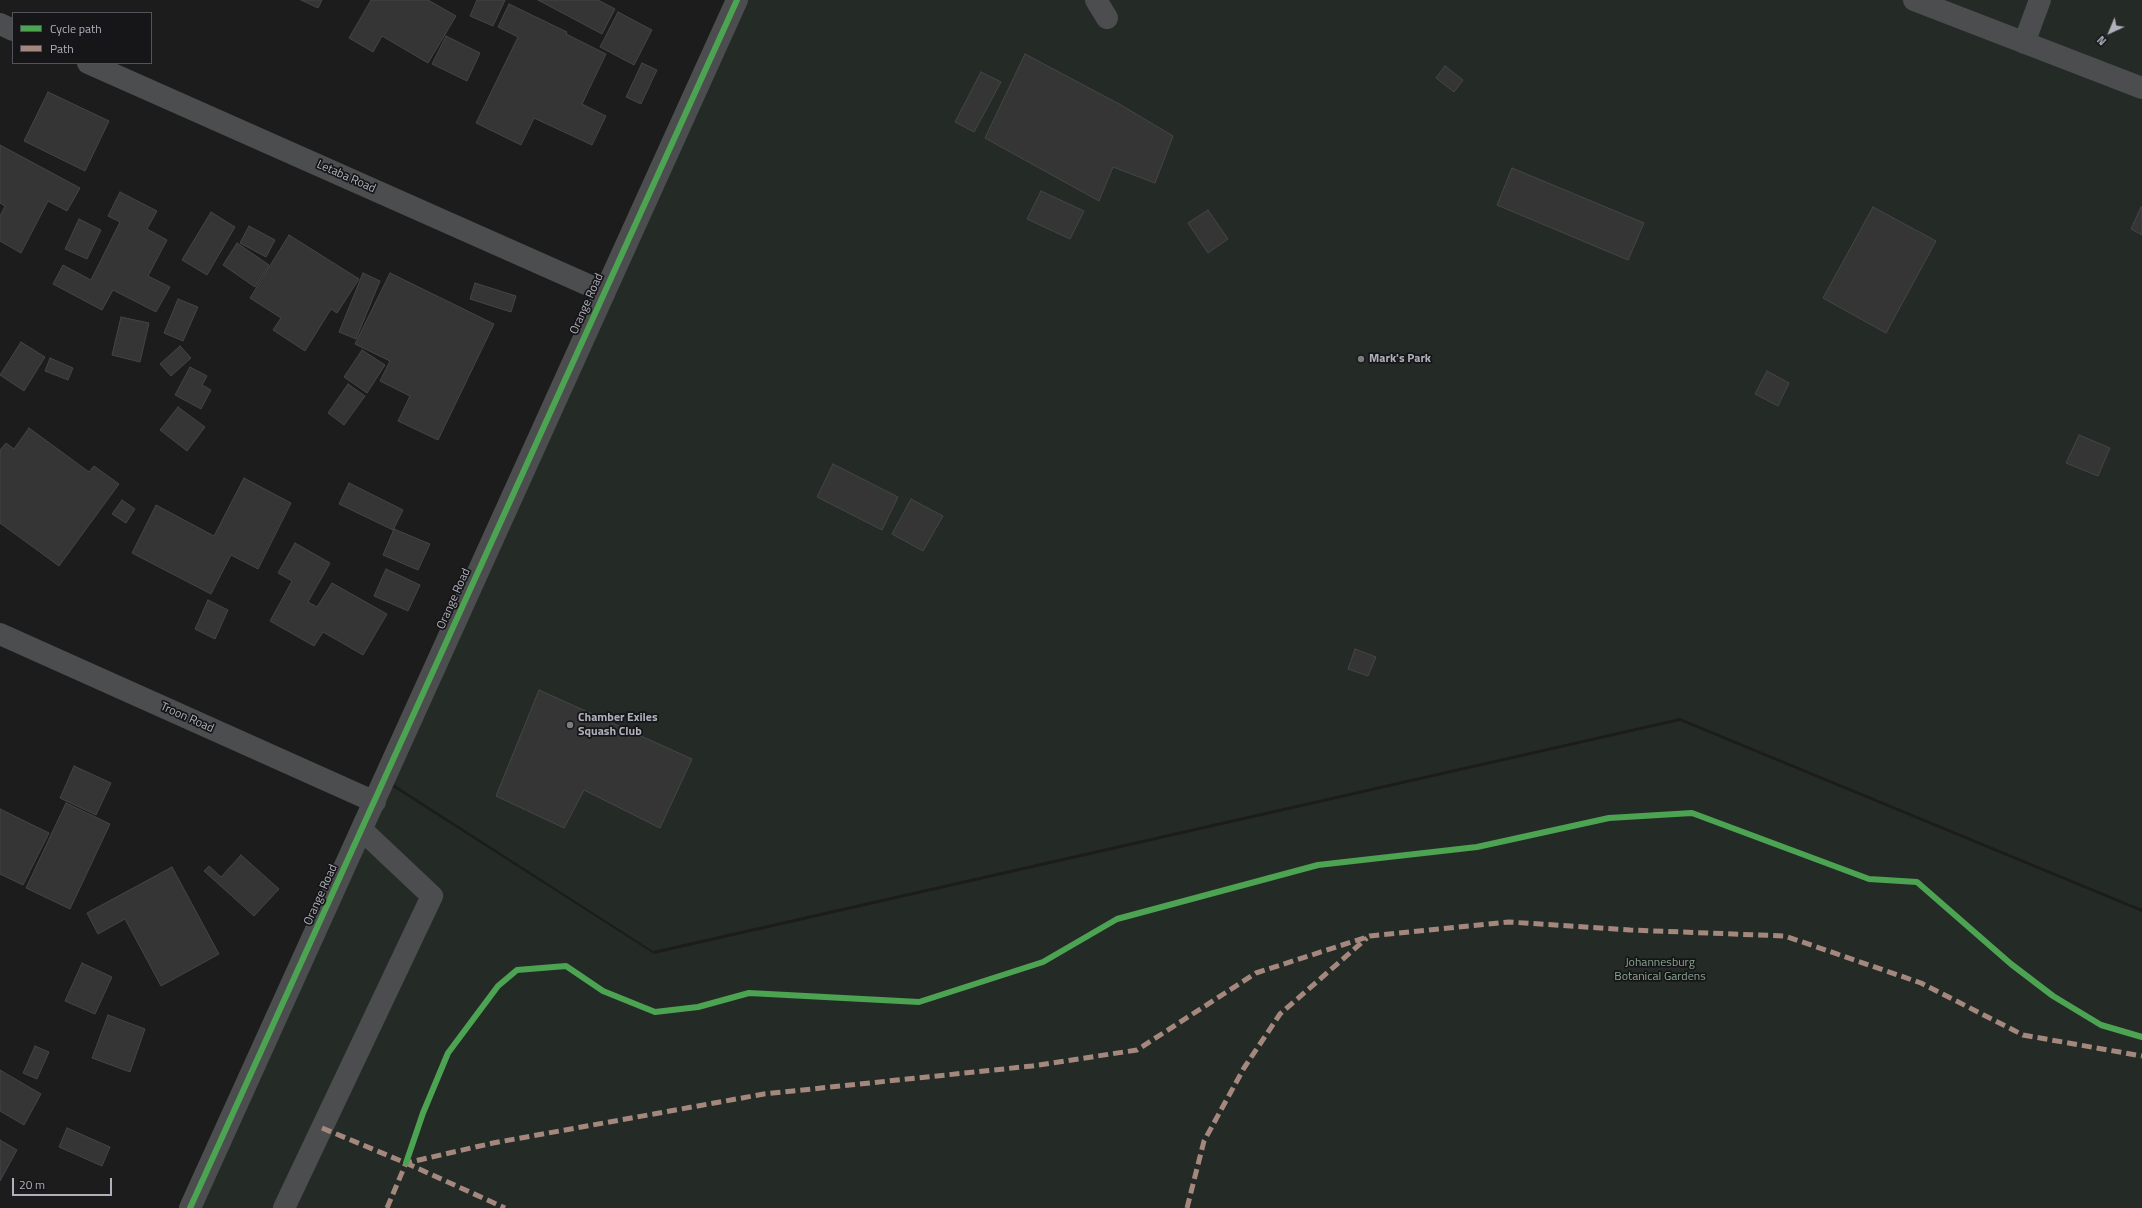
<!DOCTYPE html>
<style>
body{margin:0}
#map{position:relative;width:2142px;height:1208px;overflow:hidden;background:#1c1c1c;font-family:"Titillium Web",sans-serif}
canvas{display:block}
.legend{position:absolute;left:12px;top:12px;width:140px;height:52px;box-sizing:border-box;background:#161618;border:1px solid #535459;margin:0;padding:5px 7px;list-style:none;font-size:12px;color:#afb0bb}
.legend li{display:flex;align-items:center;gap:8px;height:20px}
.legend b{width:20px;border:1px solid #535459}
.north{position:absolute;left:2090px;top:12px;width:40px;height:40px;-webkit-text-stroke:3px #161618;paint-order:stroke;rotate:224deg;font-size:11px;font-weight:700;line-height:16px;text-align:center;color:#afb0bb}
.north::after{content:'';display:block;margin:auto;width:14px;height:18px;background:#afb0bb;clip-path:polygon(50% 0,100% 100%,50% 72%,0 100%)}
.scale{position:absolute;left:12px;top:1178px;width:100px;height:18px;box-sizing:border-box;border:2px solid #afb0bb;border-top:0;padding-left:5px;font-size:12px;line-height:14px;white-space:nowrap;color:#afb0bb;-webkit-text-stroke:3px #161618;paint-order:stroke}
</style>
<div id="map">
<canvas width="2142" height="1208"></canvas>
<ul class="legend">
<li><b style="height:5px;background:#4ca352"></b>Cycle path</li>
<li><b style="height:5px;background:#a5887d"></b>Path</li>
</ul>
<div class="north">N</div>
<div class="scale">20 m</div>
</div>
<script>
const g = document.querySelector('canvas').getContext('2d');
g.lineJoin = 'round';
function paint(path, color) {
  g.fillStyle = color;
  g.fill(path, 'evenodd');
}
function toPath(rows) {
  const path = new Path2D();
  for (const r of rows) {
    path.moveTo(r[0], r[1]);
    for (let i = 2; i < r.length; i += 2) path.lineTo(r[i], r[i + 1]);
  }
  return path;
}
function trace(path, color, width, dash) {
  g.strokeStyle = color;
  g.lineWidth = width;
  g.lineCap = dash ? 'butt' : 'round';
  g.setLineDash(dash || []);
  g.stroke(path);
}
function write(font, color, halo, rows, align = 'center') {
  g.font = font + ' "Titillium Web",sans-serif';
  g.lineWidth = 3.5;
  g.setLineDash([]);
  g.textBaseline = 'middle';
  g.strokeStyle = halo;
  g.fillStyle = color;
  for (const [text, x, y, turn = 0] of rows) {
    g.save();
    g.translate(x, y);
    g.rotate((+turn || 0) * Math.PI / 180);
    g.textAlign = isNaN(turn) ? turn : align;
    if (halo) g.strokeText(text, 0, 0);
    g.fillText(text, 0, 0);
    g.restore();
  }
}
const green = toPath([
 [745,0,2142,0,2142,909,1680,718,653,951,387,780],
 [1680,721,2142,912,2142,1208,190,1208,385,782,654,954]
]);
const building = toPath([
 [301,0,322,0,318,8,301,0],
 [371,0,428,0,456,16,428,63,382,36,373,52,349,38,371,0],
 [477,0,505,0,493,26,470,16,477,0],
 [538,0,598,0,615,9,602,34,538,0],
 [509,4,567,32,566,34,606,54,582,104,606,116,592,145,534,118,521,145,476,123,518,37,498,27,509,4],
 [618,12,652,30,634,65,600,47,618,12],
 [446,36,480,53,467,81,432,64,446,36],
 [1025,54,1121,105,1173,136,1155,183,1113,167,1099,201,985,138,1025,54],
 [642,63,657,70,641,104,626,97,642,63],
 [1445,66,1463,80,1454,92,1436,78,1445,66],
 [981,72,1001,82,974,132,955,122,981,72],
 [48,92,109,121,85,171,24,141,48,92],
 [0,145,80,188,67,211,48,201,21,253,0,241,0,216,5,206,0,203,0,145],
 [1512,168,1644,223,1628,260,1497,205,1512,168],
 [1041,191,1084,211,1070,239,1027,219,1041,191],
 [120,192,157,211,147,229,167,240,148,276,170,287,156,312,113,290,102,310,53,284,63,265,91,280,120,222,108,216,120,192],
 [1873,207,1936,241,1886,333,1823,298,1873,207],
 [2141,207,2142,207,2142,235,2131,229,2141,207],
 [1208,210,1228,239,1208,253,1188,223,1208,210],
 [211,212,235,227,207,275,182,260,211,212],
 [79,219,101,230,87,259,65,249,79,219],
 [249,226,275,240,266,257,240,243,249,226],
 [289,235,359,279,337,313,331,309,305,351,273,330,281,318,250,298,289,235],
 [237,243,269,265,255,287,223,265,237,243],
 [363,273,380,281,356,339,339,332,363,273],
 [390,273,494,324,438,440,398,421,410,396,380,381,390,361,355,344,390,273],
 [475,283,516,296,511,312,470,299,475,283],
 [178,299,198,307,183,341,164,333,178,299],
 [121,317,149,323,140,362,112,355,121,317],
 [21,342,45,357,24,391,0,375,21,342],
 [180,346,191,358,171,376,160,364,180,346],
 [362,350,385,365,367,393,344,377,362,350],
 [50,358,73,368,68,380,45,371,50,358],
 [190,367,207,376,202,385,211,390,201,409,175,395,190,367],
 [1767,371,1789,383,1778,406,1755,394,1767,371],
 [348,384,365,396,344,425,328,413,348,384],
 [178,407,205,427,187,451,160,430,178,407],
 [29,428,89,472,94,466,119,484,59,566,0,523,0,450,6,443,14,449,29,428],
 [2079,435,2110,448,2098,476,2066,463,2079,435],
 [833,464,898,497,882,530,817,497,833,464],
 [244,478,291,503,258,569,231,555,211,594,132,553,156,505,214,536,244,478],
 [349,483,403,510,393,530,339,504,349,483],
 [911,499,943,516,923,551,892,534,911,499],
 [122,500,135,509,126,523,112,514,122,500],
 [394,529,430,544,418,570,383,555,394,529],
 [295,543,330,563,308,602,317,607,332,583,387,614,363,655,323,632,314,646,270,621,292,581,278,573,295,543],
 [386,569,420,585,408,611,374,596,386,569],
 [208,600,228,610,215,639,195,629,208,600],
 [1355,649,1376,657,1368,676,1348,669,1355,649],
 [539,690,692,759,660,828,584,790,564,828,496,796,539,690],
 [74,766,111,783,96,815,60,798,74,766],
 [66,803,110,824,70,909,26,888,66,803],
 [0,809,49,833,23,885,0,874,0,809],
 [241,855,279,889,254,916,204,871,209,866,221,877,241,855],
 [172,867,219,954,161,986,125,919,98,934,87,913,172,867],
 [82,963,112,977,95,1014,65,1001,82,963],
 [108,1015,145,1029,130,1072,92,1058,108,1015],
 [35,1046,49,1052,37,1079,23,1073,35,1046],
 [0,1070,41,1094,24,1125,0,1111,0,1070],
 [67,1128,110,1147,102,1166,59,1147,67,1128],
 [0,1140,17,1150,0,1181,0,1140]
]);
const minor = toPath([
 [1096,0,1107,18],
 [1914,0,2142,88],
 [0,24,13,30],
 [2024,43,2040,0],
 [88,63,604,292],
 [0,634,375,802],
 [190,1208,737,0],
 [284,1208,432,896,362,830]
]);
const quiet = toPath([
 [322,1128,406,1163,505,1208],
 [387,1208,406,1163,493,1143,764,1094,1032,1066,1137,1050,1256,973,1370,936,1509,922,1630,930,1785,936,1921,983,2023,1035,2142,1056],
 [1187,1208,1204,1141,1244,1068,1280,1014,1367,938]
]);
const cycleway = toPath([
 [406,1163,423,1113,448,1053,498,986,517,970,566,966,603,991,655,1012,698,1007,749,993,919,1002,1043,962,1117,919,1318,865,1477,847,1609,818,1692,813,1869,879,1917,882,2011,964,2053,996,2101,1025,2142,1037],
 [190,1208,737,0]
]);
const markers = [
 [1361,359,4,"#7c7c83"],
 [570,725,4,"#7c7c83"]
];
const streetNames = [
 ["Letaba Road",346,177,24],
 ["Orange Road",587,304,-66],
 ["Orange Road",454,599,-66],
 ["Troon Road",187,718,24],
 ["Orange Road",321,895,-66]
];
const poiNames = [
 ["Mark's Park",1369,359],
 ["Chamber Exiles",578,718],
 ["Squash Club",578,732]
];
const parkNames = [
 ["Johannesburg",1660,963],
 ["Botanical Gardens",1660,977]
];
paint(green, '#242b26');
paint(building, '#353536');
trace(building, '#454548', 1);
trace(minor, '#4c4d4e', 22);
trace(quiet, '#a5887d', 5, [10, 5]);
trace(cycleway, '#4ca352', 6);
for (const [x, y, r, color] of markers) {
  const dot = new Path2D();
  dot.arc(x, y, r, 0, 2 * Math.PI);
  g.fillStyle = color;
  g.fill(dot);
  trace(dot, '#161618', 1.5);
}
write('12px', '#afb0bb', '#161618', streetNames);
write('bold 12px', '#afb0bb', '#161618', poiNames, 'left');
write('12px', '#88a48e', '#161618', parkNames);
</script>
